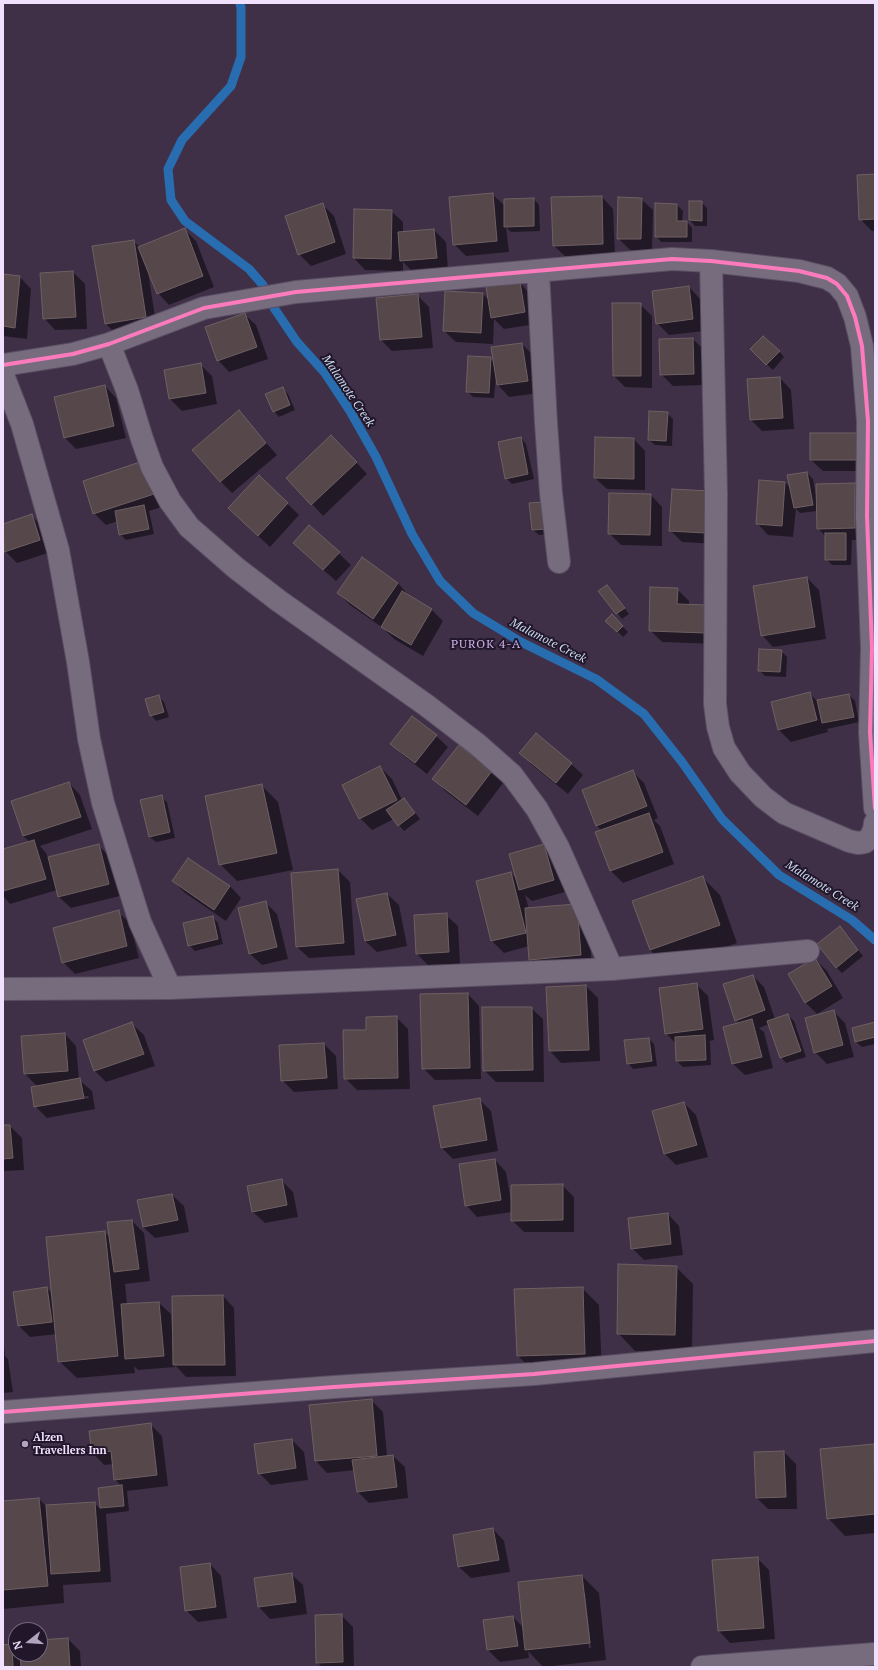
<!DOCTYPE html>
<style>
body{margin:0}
#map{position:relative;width:878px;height:1670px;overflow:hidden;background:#3f3048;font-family:"PT Serif",serif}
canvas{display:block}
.frame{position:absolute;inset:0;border:4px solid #f1e1fe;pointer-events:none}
.north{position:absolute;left:8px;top:1622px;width:40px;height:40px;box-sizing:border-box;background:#22162a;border:1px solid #75677f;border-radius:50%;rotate:253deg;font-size:11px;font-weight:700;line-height:16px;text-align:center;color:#f1e1fe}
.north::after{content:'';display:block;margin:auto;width:14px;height:18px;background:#b3a3be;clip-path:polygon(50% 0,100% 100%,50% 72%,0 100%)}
</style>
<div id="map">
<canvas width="878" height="1670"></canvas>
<div class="frame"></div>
<div class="north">N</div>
</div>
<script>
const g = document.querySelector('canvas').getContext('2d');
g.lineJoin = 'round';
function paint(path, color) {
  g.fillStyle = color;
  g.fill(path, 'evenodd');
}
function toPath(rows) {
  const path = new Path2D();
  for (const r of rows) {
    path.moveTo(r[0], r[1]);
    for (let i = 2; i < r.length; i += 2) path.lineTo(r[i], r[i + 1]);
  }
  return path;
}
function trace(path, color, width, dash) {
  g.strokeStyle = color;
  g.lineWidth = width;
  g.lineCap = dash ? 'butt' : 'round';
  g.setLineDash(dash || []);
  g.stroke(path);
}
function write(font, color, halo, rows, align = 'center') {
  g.font = font + ' "PT Serif",serif';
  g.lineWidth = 4;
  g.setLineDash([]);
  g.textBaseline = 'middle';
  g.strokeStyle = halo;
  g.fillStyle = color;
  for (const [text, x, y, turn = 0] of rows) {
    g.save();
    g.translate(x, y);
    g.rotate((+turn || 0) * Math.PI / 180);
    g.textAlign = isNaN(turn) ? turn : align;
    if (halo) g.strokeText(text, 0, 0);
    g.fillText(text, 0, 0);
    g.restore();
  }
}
const shadow = toPath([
 [875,175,875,231,872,231,860,219],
 [492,194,505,206,534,199,539,205,540,231,511,232,506,227,509,252,466,256,454,244],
 [602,197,613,209,615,256,566,257,554,246],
 [641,199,653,210,652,251,630,250,618,238],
 [701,202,707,208,707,226,695,226,690,220],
 [322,204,334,216,346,254,311,266,299,254],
 [677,205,683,211,682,222,687,222,692,228,692,242,661,242,656,236],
 [391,211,403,222,403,233,434,230,446,242,448,270,413,272,403,262,403,271,365,270,354,258],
 [184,229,196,241,214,287,169,305,158,293,148,272,157,329,117,335,106,324,133,241,140,247],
 [73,272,85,284,87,329,55,330,44,318,41,274],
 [3,275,20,277,31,289,27,339,3,336],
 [520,283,531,295,536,324,504,329,494,319,493,344,456,342,444,331,483,294,490,301],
 [689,287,700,299,704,331,669,335,657,323],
 [417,295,429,307,433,348,392,351,381,340],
 [640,304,652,316,652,388,625,387,614,376],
 [244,314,256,325,268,359,229,372,218,360],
 [693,339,705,351,705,385,673,386,661,374,660,340],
 [522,344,534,356,539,393,509,397,498,385,496,377,494,398,473,397,467,391,490,358,494,362],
 [779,351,784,357,773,370,757,355],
 [200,364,212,376,217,404,182,411,170,399,165,371],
 [780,378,791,390,794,429,762,431,751,420],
 [105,386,116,398,126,438,76,449,64,437],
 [282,388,288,394,295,410,279,417,274,411],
 [239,412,277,455,232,493,220,481],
 [667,413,673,419,672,446,655,445,649,440],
 [861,434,873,471,823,471,811,460],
 [521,438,526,444,534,479,512,484,506,478],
 [634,439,645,451,645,490,607,489,595,478],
 [343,448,367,474,323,516,312,504],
 [146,462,168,505,149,511,154,534,126,540,120,534,118,521,106,525,94,513],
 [807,473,813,479,816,496,854,484,866,496,866,540,852,540,851,565,832,565,826,559,826,537,818,528,817,511,800,513,796,509,793,537,768,535,757,523,785,482,791,488],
 [259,476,299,515,270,547,241,520],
 [673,490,717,544,682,542,670,530],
 [651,495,662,507,662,546,621,545,609,533],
 [530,504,551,534,539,535,533,530],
 [31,515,43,527,51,552,17,563,5,551,3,544,3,525],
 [310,526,351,565,336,581,306,555],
 [362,558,398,583,409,596,432,610,443,621,423,656,394,639,383,628,350,605,338,593],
 [807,578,819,590,826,639,773,647,762,635],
 [677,589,689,601,689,605,717,644,662,642,650,630],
 [600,591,612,592,629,614,622,619],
 [612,616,628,632,623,637,607,621],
 [781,651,787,657,786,677,765,676,759,670],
 [809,693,817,701,849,695,855,701,859,722,827,729,828,732,791,742,779,730,772,703],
 [158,696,164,702,169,717,156,721,151,715],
 [436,736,448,747,427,774,403,755,392,744],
 [521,753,571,764,583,775,568,794,532,765],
 [380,767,392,779,402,800,404,799,409,805,420,819,404,831,394,819,372,830,360,818,344,785],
 [491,771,503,783,478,816,445,791,434,779],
 [632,771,644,783,658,818,654,820,660,826,674,864,623,883,611,871,597,832,602,831,597,826,583,791],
 [69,783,80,795,92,829,40,846,46,853,48,858,98,845,110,857,120,896,71,908,59,897,57,890,10,904,3,896,3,850,30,842,23,836,12,801],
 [261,785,278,802,293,870,237,881,220,864],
 [161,797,167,802,175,838,156,842,150,837,142,801],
 [544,845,555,857,565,892,532,901,525,895,529,909,588,917,592,967,542,971,530,959,529,946,504,953,492,941,477,881,511,873,517,880],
 [338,870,350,882,355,955,309,958,297,947,292,874],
 [702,877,720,895,737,943,668,967,650,950],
 [173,881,230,886,241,898,226,921,185,893],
 [387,894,399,905,407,946,377,952,365,941],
 [265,902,277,914,288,959,262,965,250,954],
 [118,912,130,923,139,958,75,974,63,962],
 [446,915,458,926,460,964,429,966,417,954,415,916],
 [213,917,218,923,223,944,195,951,189,945],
 [840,928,863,956,842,973,836,967],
 [815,959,827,971,843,998,817,1014,805,1002],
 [753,976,764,987,775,1019,788,1015,794,1021,806,1057,786,1063,781,1057,769,1024,759,1028,764,1032,773,1068,745,1075,733,1064,739,1024,736,1020],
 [696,984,708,996,714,1040,709,1041,710,1042,711,1065,683,1067,677,1061,676,1044,666,1033],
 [586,986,598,998,600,1061,561,1063,550,1051,547,988],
 [468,994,479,1006,481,1079,435,1080,423,1068],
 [531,1008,543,1019,544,1082,496,1082,484,1070],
 [833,1011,845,1023,854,1057,827,1064,815,1052],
 [396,1017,408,1029,410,1089,357,1090,345,1078,367,1031],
 [875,1023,875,1044,862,1047,856,1042,853,1029],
 [132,1024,144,1035,155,1066,106,1082,95,1071,84,1041],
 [65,1034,76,1046,79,1080,92,1091,95,1109,47,1118,35,1106,38,1087,25,1074],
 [88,1096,89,1098,43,1106,43,1104],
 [649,1039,654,1044,657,1066,633,1069,628,1063],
 [324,1044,336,1056,338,1089,294,1092,282,1080],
 [479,1099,491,1111,498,1151,453,1159,442,1148],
 [684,1103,696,1115,708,1157,676,1165,665,1154],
 [3,1126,10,1126,22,1138,24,1170,3,1171],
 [495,1160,506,1172,511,1201,562,1185,574,1197,574,1232,524,1232,512,1220,512,1212,477,1217,466,1205],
 [281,1180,293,1192,298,1217,265,1223,253,1212,248,1186],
 [172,1195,184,1206,189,1232,155,1238,143,1227],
 [668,1214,679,1226,683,1255,644,1260,632,1248],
 [132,1221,144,1233,150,1281,125,1284,127,1305,159,1303,171,1314,172,1332,174,1332,223,1296,234,1308,236,1376,186,1377,175,1365,175,1367,138,1370,134,1366,135,1373,77,1378,59,1361,57,1334,30,1337,19,1326,47,1288,52,1294,104,1232,111,1238],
 [676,1267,693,1284,692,1352,635,1351,618,1333],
 [582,1288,599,1305,602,1371,535,1373,518,1356],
 [3,1335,5,1356,8,1359,13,1392,3,1393],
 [371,1400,383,1412,387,1456,393,1456,405,1467,408,1498,369,1503,358,1492,355,1470,327,1473,316,1461],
 [150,1424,162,1436,168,1486,127,1491,129,1511,106,1514,111,1582,63,1585,64,1603,3,1609,3,1502,39,1499,46,1506,94,1503,101,1509,99,1488,122,1486,115,1480,114,1464,104,1465,93,1453],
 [292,1440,304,1452,308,1480,271,1485,259,1473],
 [873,1445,875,1447,875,1533,845,1536,828,1518],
 [784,1452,796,1464,797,1509,768,1509,757,1498],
 [493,1529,504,1541,510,1572,471,1578,459,1567],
 [757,1558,769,1570,775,1639,730,1643,719,1631],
 [210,1564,221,1576,227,1618,198,1622,186,1610],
 [291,1574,303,1585,307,1614,270,1619,259,1607],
 [582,1576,599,1593,606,1660,543,1667,528,1651,529,1658,500,1662,488,1650,484,1620,513,1617,524,1628],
 [583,1593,585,1593,591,1648,589,1648],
 [341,1615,353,1627,354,1667,322,1667,317,1662],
 [68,1639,80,1651,81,1667,3,1667,3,1646,11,1645,16,1650,16,1654,21,1655,21,1654,40,1654,40,1641]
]);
const stream = toPath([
 [240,3,241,8,241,57,231,86,182,140,168,169,171,200,185,221,249,269,263,285],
 [274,308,297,342,325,373,350,411,376,457,412,534,440,581,473,613,521,642,596,679,644,714,682,762,722,819,779,875,852,920,875,940]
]);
const building = toPath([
 [875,174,875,219,859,220,857,175,875,174],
 [493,193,497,241,453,245,449,197,493,193],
 [602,196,603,244,553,246,551,197,602,196],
 [618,197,642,198,641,239,617,239,618,197],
 [534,198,534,226,504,227,504,199,534,198],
 [689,201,702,201,702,221,689,220,689,201],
 [323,203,335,242,298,255,285,216,323,203],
 [655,203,677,204,677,221,687,221,687,237,655,237,655,203],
 [354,209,392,210,391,259,353,258,354,209],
 [185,228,203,276,157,294,138,247,185,228],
 [434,229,437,258,400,261,398,232,434,229],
 [134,240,146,317,105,324,92,246,134,240],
 [73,271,76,317,43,319,40,273,73,271],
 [3,274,20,276,15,328,3,326,3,274],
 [520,282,525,312,491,318,486,287,520,282],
 [689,286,693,319,656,324,652,291,689,286],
 [445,291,483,293,481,333,443,331,445,291],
 [418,294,422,337,380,340,376,298,418,294],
 [612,303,641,303,641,376,613,376,612,303],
 [245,313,257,347,217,361,205,327,245,313],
 [763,336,780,351,766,365,750,349,763,336],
 [693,338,694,374,660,375,659,339,693,338],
 [522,343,528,381,497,385,491,347,522,343],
 [468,356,491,357,489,393,466,392,468,356],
 [201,363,206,393,169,399,164,370,201,363],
 [780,377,783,418,750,420,747,379,780,377],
 [105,385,114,426,64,438,54,397,105,385],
 [283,387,290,405,273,412,265,394,283,387],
 [239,410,266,443,220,482,192,450,239,410],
 [649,411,668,412,666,441,648,440,649,411],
 [810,433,861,433,862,460,810,460,810,433],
 [331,435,357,462,311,505,286,478,331,435],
 [521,437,528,474,505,479,498,442,521,437],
 [595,437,634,438,634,479,594,478,595,437],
 [146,460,157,493,93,514,83,481,146,460],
 [807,472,813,505,794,508,787,475,807,472],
 [259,475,288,503,258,536,228,508,259,475],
 [759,480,785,482,782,526,756,524,759,480],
 [855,483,855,528,817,529,816,484,855,483],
 [672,489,709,491,706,533,669,531,672,489],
 [609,493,651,494,650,535,608,534,609,493],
 [543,502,546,529,532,530,529,503,543,502],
 [144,505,149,529,119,535,115,511,144,505],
 [32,514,40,540,4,552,3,524,32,514],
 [309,525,340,552,323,570,293,543,309,525],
 [825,533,846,533,846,560,825,560,825,533],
 [362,557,398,583,373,619,337,593,362,557],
 [807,577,815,627,761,636,753,586,807,577],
 [607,585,625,608,616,614,598,591,607,585],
 [650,587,678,588,677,604,707,605,706,633,649,631,650,587],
 [402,591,432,609,411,645,381,627,402,591],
 [612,614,623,626,617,632,605,621,612,614],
 [759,649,782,650,780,672,758,671,759,649],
 [810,692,817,720,778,730,771,702,810,692],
 [849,694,854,717,822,723,817,700,849,694],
 [159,695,164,712,150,716,145,699,159,695],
 [412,716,437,735,415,763,390,744,412,716],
 [536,733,572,763,556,783,519,753,536,733],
 [459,745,492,771,466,805,432,779,459,745],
 [380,766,397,800,359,819,342,785,380,766],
 [633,770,647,806,596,826,582,790,633,770],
 [69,782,81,817,23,836,11,801,69,782],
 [262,784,277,853,219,865,205,796,262,784],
 [162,795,170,832,149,837,140,800,162,795],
 [404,798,415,813,398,826,386,810,404,798],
 [649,813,663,852,610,871,595,832,649,813],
 [34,840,46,879,3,891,3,849,34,840],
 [99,844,109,884,58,897,48,857,99,844],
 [544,844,554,880,519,890,509,854,544,844],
 [188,858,230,886,214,910,172,881,188,858],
 [338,869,344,943,296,947,291,873,338,869],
 [511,872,526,933,491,941,476,881,511,872],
 [703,876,720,925,650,950,632,901,703,876],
 [387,893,396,935,365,941,356,899,387,893],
 [266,901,277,947,249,954,238,908,266,901],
 [577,904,581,955,529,960,525,908,577,904],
 [119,910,127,946,62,963,53,928,119,910],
 [447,913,449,952,416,954,414,915,447,913],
 [213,916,218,939,188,946,183,923,213,916],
 [840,926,858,950,836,968,817,944,840,926],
 [815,958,832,986,805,1003,788,974,815,958],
 [753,975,765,1010,735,1021,723,984,753,975],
 [697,983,703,1029,665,1034,659,988,697,983],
 [586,985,589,1050,549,1051,546,987,586,985],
 [468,993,470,1068,422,1069,420,994,468,993],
 [482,1007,532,1007,533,1070,483,1071,482,1007],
 [834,1010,843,1045,814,1053,805,1018,834,1010],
 [788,1014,801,1051,780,1058,767,1021,788,1014],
 [397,1016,398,1078,344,1079,343,1030,366,1030,366,1017,397,1016],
 [752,1019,762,1057,732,1064,723,1027,752,1019],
 [132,1022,144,1054,94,1071,83,1040,132,1022],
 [875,1022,875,1037,855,1042,852,1028,875,1022],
 [65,1033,68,1071,24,1074,21,1036,65,1033],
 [705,1035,706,1060,676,1061,675,1037,705,1035],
 [649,1038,652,1061,627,1064,624,1040,649,1038],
 [324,1043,327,1078,281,1081,279,1045,324,1043],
 [80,1078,84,1098,34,1107,31,1087,80,1078],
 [480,1098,487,1140,441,1148,433,1106,480,1098],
 [684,1102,697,1145,664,1154,652,1111,684,1102],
 [3,1125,10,1125,13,1158,3,1159,3,1125],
 [495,1159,501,1200,465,1206,459,1164,495,1159],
 [282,1179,287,1205,252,1212,247,1186,282,1179],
 [563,1184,563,1220,511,1221,511,1185,563,1184],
 [172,1194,178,1220,143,1227,137,1200,172,1194],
 [668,1213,671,1244,631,1249,628,1218,668,1213],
 [132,1220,139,1269,114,1272,107,1222,132,1220],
 [105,1231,118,1356,58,1362,46,1237,105,1231],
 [618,1264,677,1266,675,1335,617,1334,618,1264],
 [47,1287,52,1322,18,1326,13,1292,47,1287],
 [583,1287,585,1354,517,1356,514,1289,583,1287],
 [223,1295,225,1365,173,1365,172,1296,223,1295],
 [159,1302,164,1356,125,1359,121,1304,159,1302],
 [372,1399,377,1456,315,1461,309,1405,372,1399],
 [151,1423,157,1475,114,1480,111,1451,92,1454,89,1431,151,1423],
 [292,1439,296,1468,258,1474,254,1444,292,1439],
 [874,1444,875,1514,827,1519,820,1449,874,1444],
 [784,1451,786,1497,756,1498,754,1452,784,1451],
 [393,1455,397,1487,357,1492,352,1460,393,1455],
 [122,1485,124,1506,100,1508,98,1488,122,1485],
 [39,1498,48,1586,3,1590,3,1501,39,1498],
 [95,1502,100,1571,51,1574,46,1505,95,1502],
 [493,1528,499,1560,458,1567,453,1535,493,1528],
 [758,1557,764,1628,718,1631,712,1560,758,1557],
 [210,1563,216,1607,185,1611,180,1567,210,1563],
 [292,1573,296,1602,258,1607,254,1578,292,1573],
 [582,1575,590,1643,525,1650,518,1582,582,1575],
 [342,1614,343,1662,316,1663,315,1615,342,1614],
 [513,1616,518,1646,487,1650,483,1620,513,1616],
 [68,1638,70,1667,21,1667,20,1654,40,1654,40,1640,68,1638],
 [12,1644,13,1667,3,1667,3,1645,12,1644]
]);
const minor = toPath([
 [711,261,716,494,715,704,718,727,724,748,740,773,763,797,784,813,849,841,858,843,865,842,870,838,874,830,875,823],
 [538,272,546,423,551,493,559,562],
 [109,344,127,390,142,439,152,467,170,501,189,527,236,568,279,601,426,705,477,744,512,775,537,809,558,847,612,969],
 [3,365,73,354,109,344,204,308,296,292,672,259,711,261,799,271,827,278,837,284,847,296,855,317,862,346,868,421,867,516,872,648,870,732,875,808],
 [3,375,22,424,58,550,78,662,89,739,103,803,140,922,170,988],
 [3,989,170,988,612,969,808,951],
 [3,1412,334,1387,534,1374,875,1341],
 [702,1667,875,1654]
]);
const cycleway = toPath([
 [3,365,73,354,109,344,204,308,296,292,672,259,711,261,799,271,827,278,837,284,847,296,855,317,862,346,868,421,867,516,872,648,870,732,875,808],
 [3,1412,334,1387,534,1374,875,1341]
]);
const markers = [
 [25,1444,4,"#b3a3be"]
];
const poiNames = [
 ["Alzen",33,1438],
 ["Travellers Inn",33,1451]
];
const waterNames = [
 ["Malamote Creek",348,391,56],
 ["Malamote Creek",548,641,27],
 ["Malamote Creek",822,886,32]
];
const neighbourhoodNames = [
 ["PUROK 4-A",486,645]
];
paint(shadow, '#0007');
trace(stream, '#286db0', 9);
paint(building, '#55474a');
trace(building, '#6f6062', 1);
trace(minor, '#5a4e63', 24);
trace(minor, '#776c7e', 22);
trace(cycleway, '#fd7abc', 4);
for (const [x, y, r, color] of markers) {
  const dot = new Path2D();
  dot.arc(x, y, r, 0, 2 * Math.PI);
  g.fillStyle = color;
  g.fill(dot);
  trace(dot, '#22162a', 1.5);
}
write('bold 11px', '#f1e1fe', '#22162a', poiNames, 'left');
write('italic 12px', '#cbddf0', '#22162a', waterNames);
g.letterSpacing = '1px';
write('12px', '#d0b1e8', '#22162a', neighbourhoodNames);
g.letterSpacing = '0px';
</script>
